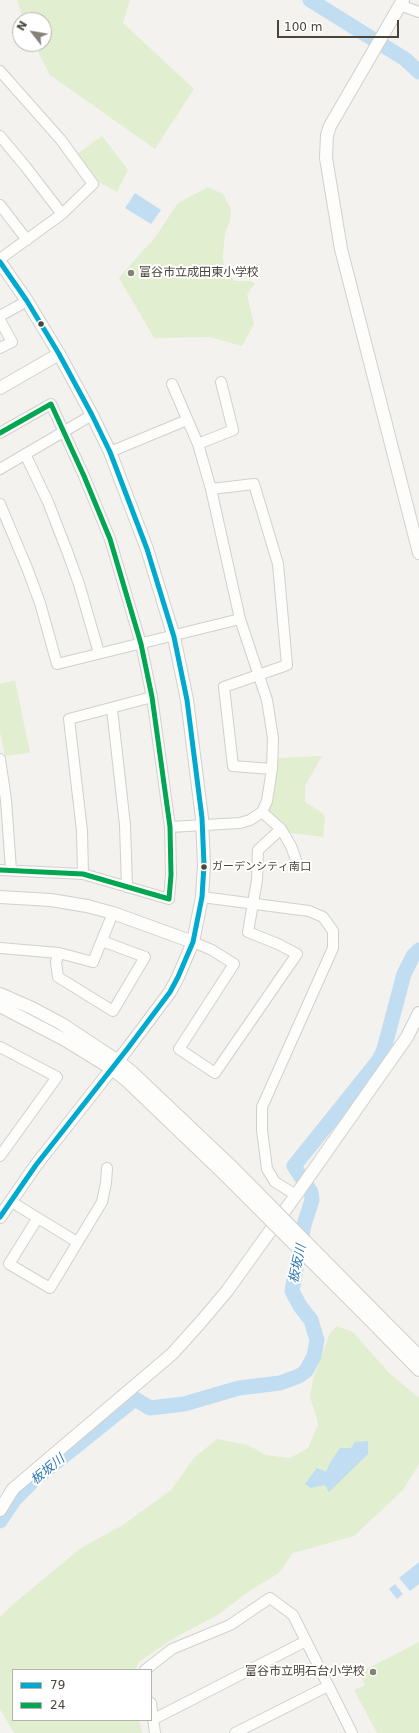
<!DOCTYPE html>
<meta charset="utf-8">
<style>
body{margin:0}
#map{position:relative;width:419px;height:1733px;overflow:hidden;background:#f4f2ee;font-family:"DejaVu Sans",sans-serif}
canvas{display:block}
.legend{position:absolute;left:12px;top:1669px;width:140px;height:52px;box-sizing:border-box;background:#fff;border:1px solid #b7b4b0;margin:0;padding:5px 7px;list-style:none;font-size:12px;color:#4b4439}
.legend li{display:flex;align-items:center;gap:8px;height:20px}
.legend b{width:20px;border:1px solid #b7b4b0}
.north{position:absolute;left:12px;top:12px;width:40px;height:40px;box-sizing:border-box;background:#fff;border:1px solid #b7b4b0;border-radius:50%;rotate:301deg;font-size:11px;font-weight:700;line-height:16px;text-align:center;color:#4b4439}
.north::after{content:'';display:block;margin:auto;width:14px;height:18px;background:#868178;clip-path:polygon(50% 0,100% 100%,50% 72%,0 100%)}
.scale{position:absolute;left:277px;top:20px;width:122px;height:18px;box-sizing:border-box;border:2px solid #4b4439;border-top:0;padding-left:5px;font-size:12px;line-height:14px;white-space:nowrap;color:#4b4439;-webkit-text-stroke:3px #fff;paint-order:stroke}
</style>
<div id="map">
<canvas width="419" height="1733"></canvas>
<ul class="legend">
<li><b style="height:5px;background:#00a9ce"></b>79</li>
<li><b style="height:5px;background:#00a651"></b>24</li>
</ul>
<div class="north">N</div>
<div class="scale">100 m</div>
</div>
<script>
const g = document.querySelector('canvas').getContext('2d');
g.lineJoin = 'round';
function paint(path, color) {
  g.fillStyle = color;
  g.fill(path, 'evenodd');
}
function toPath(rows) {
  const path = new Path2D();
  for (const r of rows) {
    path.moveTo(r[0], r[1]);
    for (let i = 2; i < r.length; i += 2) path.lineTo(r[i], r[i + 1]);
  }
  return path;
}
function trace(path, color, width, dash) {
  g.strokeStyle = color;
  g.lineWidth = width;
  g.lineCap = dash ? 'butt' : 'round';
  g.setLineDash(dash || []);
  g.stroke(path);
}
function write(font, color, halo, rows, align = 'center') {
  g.font = font + ' "DejaVu Sans","Noto Sans JP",sans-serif';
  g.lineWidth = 4;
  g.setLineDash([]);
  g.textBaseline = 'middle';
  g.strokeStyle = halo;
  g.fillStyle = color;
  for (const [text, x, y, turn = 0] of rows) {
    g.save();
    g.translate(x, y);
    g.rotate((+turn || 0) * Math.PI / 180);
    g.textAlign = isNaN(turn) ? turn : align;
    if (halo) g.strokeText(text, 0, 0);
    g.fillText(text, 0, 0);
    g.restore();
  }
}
const green = toPath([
 [17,0,130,0,123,23,194,89,155,149,50,75,34,44,44,44,44,20,24,20],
 [102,136,128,170,117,192,97,181,77,154],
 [208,187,223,194,231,209,230,221,225,234,223,257,225,272,235,281,249,281,255,283,247,295,254,324,242,346,210,337,154,338,119,278,156,236,178,203],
 [15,680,30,753,5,756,0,732,0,684],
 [322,756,305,786,305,802,321,812,325,817,323,837,290,833,269,814,268,809,276,758],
 [337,1326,353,1332,389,1373,419,1398,419,1464,403,1490,354,1536,293,1553,279,1573,251,1590,216,1616,174,1638,139,1662,135,1670,13,1670,13,1720,139,1720,142,1733,14,1733,0,1709,0,1617,12,1605,81,1548,123,1525,171,1490,194,1458,217,1439,248,1445,266,1455,290,1458,308,1448,318,1425,316,1415,310,1398,313,1379,330,1333],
 [419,1642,419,1733,377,1733,354,1690,365,1685,359,1673]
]);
const water = toPath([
 [135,193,161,210,151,224,125,208],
 [368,1441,368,1454,329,1492,325,1485,311,1488,305,1484,317,1468,326,1472,331,1461,340,1448,351,1448,355,1442],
 [419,1562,419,1584,410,1591,399,1578],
 [395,1584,403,1594,397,1599,389,1589]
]);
const river = toPath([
 [310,0,405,59,419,72],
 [0,1521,14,1500,34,1480,135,1399,150,1408,184,1404,239,1388,280,1383,299,1376,306,1371,314,1356,317,1340,311,1320,300,1306,292,1291,304,1225,312,1200,311,1192,294,1166,379,1060,384,1049,404,974,413,956,419,950]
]);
const minor = toPath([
 [400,5,419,12],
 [0,71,61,140,93,184,62,214,0,259],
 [0,136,25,166,62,214],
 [0,205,27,240],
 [0,316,27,301],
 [0,320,12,342,0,348],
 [0,433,51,404,84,476,110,539,141,644,152,697,170,827,171,875,169,899,83,874,0,870],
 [198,444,233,430,221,382],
 [110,452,187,420],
 [25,454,48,502,67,551,79,584,99,653],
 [0,469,92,415],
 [211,489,254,484,278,564,287,665,224,687,233,766,272,769],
 [0,504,27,568,40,603,57,664,240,619],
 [112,709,125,825,127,887],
 [0,759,6,800,11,870],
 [262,812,281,829,291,846,296,860],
 [170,827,240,823,250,820,262,812,267,801,272,769,273,738,267,700,240,619,211,489,198,444,172,384],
 [83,874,82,831,69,719,152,697],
 [202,897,309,911,323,917,333,931,333,948,262,1107,262,1130,267,1169,275,1182,296,1195],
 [193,942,212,950,234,964,179,1049,215,1073,297,954,278,944,248,932,257,880,258,850,281,829],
 [0,948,59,953,93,962,113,913],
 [59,953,56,962,58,977,113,1011,145,957,102,941],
 [0,1047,57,1077,0,1156],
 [10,1201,77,1242],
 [37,1219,9,1264,50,1288,102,1202,106,1183,107,1168],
 [145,1670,172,1649,230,1625,270,1598,293,1615,352,1733],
 [151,1703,155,1733],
 [154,1719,306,1641],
 [235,1733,328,1686]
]);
const tertiary = toPath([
 [403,0,330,126,327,135,326,158,341,249,419,553],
 [0,262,27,301,59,354,92,415,110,452,147,549,174,637,187,700,202,818,204,865,202,897,193,942,178,977,170,992,128,1048,36,1165,0,1217],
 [0,388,59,354],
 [0,897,51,900,87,906,113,913,193,942],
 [0,994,32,1008,62,1024,118,1061,132,1072,230,1165],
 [0,1006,65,1040,112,1069,126,1080,223,1173],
 [385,1322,419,1356],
 [379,1329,419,1370],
 [0,1510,13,1489,172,1354,200,1323,227,1291,296,1195,407,1037,419,1013]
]);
const tertiaryBridge = toPath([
 [230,1165,385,1322],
 [223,1173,379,1329]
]);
const bus1 = toPath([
 [0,262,27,301,59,354,92,415,110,452,147,549,174,637,187,700,202,818,204,865,202,897,193,942,178,977,170,992,128,1048,36,1165,0,1217]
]);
const bus2 = toPath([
 [0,433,51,404,84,476,110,539,141,644,152,697,170,827,171,875,169,899,83,874,0,870]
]);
const markers = [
 [131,273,4,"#868178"],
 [41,324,3.5,"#4b4439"],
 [204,867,3.5,"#4b4439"],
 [373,1672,4,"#868178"]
];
const busNames = [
 ["ガーデンシティ南口",212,867]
];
const poiNames = [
 ["富谷市立成田東小学校",139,273],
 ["富谷市立明石台小学校",365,1672,"right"]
];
const waterNames = [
 ["板坂川",298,1264,-78],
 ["板坂川",48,1470,-40]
];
paint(green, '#e1eecf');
paint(water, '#c0ddf1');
trace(river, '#c0ddf1', 15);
trace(minor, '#d2d0cb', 12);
trace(tertiary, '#d2d0cb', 14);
trace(minor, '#fdfdfc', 10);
trace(tertiary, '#fdfdfc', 12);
trace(tertiaryBridge, '#d2d0cb', 14, []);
trace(tertiaryBridge, '#fdfdfc', 12);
trace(bus1, '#00a9ce', 5);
trace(bus2, '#00a651', 5);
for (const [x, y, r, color] of markers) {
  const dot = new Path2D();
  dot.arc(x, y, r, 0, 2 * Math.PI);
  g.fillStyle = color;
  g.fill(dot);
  trace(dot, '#fff', 1.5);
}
write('11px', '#4b4439', '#fff', busNames, 'left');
write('12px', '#4b4439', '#fff', poiNames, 'left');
write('italic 13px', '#2e7ab2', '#fff', waterNames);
</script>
